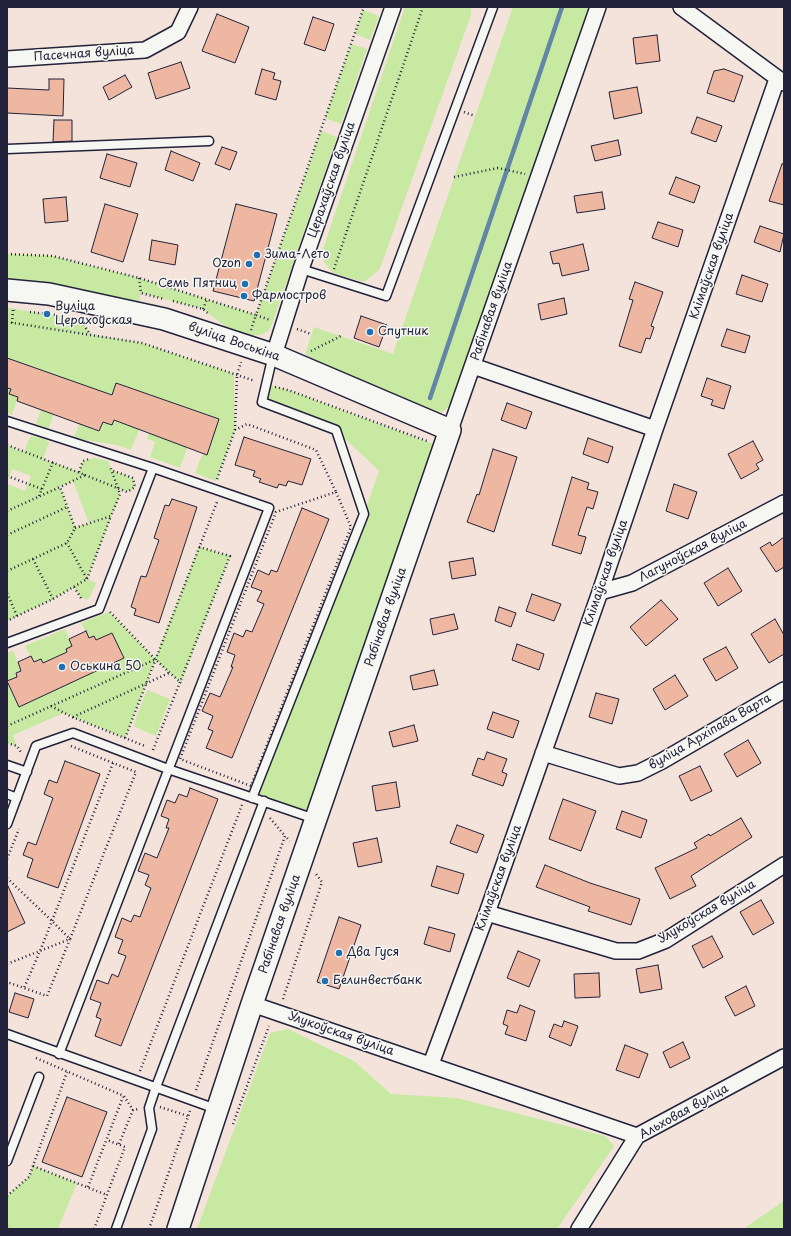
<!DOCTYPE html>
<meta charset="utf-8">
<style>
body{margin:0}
#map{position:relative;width:791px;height:1236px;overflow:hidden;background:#f3e3da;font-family:"Playpen Sans",sans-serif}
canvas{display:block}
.frame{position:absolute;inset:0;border:8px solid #22223b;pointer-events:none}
</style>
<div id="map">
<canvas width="791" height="1236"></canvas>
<div class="frame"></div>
</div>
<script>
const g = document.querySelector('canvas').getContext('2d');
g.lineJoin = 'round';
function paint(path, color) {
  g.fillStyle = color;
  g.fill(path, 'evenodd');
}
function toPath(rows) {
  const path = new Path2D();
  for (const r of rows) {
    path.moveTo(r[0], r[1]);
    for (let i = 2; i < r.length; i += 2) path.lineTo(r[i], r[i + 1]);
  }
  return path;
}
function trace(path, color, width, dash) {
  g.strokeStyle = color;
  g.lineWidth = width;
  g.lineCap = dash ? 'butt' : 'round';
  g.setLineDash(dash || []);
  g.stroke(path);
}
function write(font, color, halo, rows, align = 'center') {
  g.font = font + ' "Playpen Sans",sans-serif';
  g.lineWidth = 3;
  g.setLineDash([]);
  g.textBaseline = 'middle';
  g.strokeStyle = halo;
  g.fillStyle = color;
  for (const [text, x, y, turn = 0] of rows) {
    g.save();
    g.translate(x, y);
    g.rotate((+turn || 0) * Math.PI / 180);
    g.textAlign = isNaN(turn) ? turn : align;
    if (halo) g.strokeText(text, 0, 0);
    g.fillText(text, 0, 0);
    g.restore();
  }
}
const green = toPath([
 [405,7,471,7,471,15,383,260,379,270,364,282,333,273,324,262,322,252],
 [513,7,590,7,452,404,441,413,340,375,305,354,314,327,393,354],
 [363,10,379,16,370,40,355,34],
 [351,44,367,49,341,124,325,118],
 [321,131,337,137,273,321,269,330,265,333,259,335,249,335,226,327,203,309,141,293,136,313,7,290,7,254,53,256,139,278,256,315],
 [7,307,14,309,80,319,91,334,142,343,234,374,235,430,216,481,195,473,202,455,207,454,219,419,117,383,112,395,7,358],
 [267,385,288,390,444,448,316,819,253,798,364,514,379,471,336,430,262,402],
 [7,388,11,389,10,394,18,397,12,415,7,413],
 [58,403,48,429,36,424,41,410],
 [114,420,140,427,131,450,117,445,74,438,79,424,75,422,94,421,91,429,99,432,103,422,112,425],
 [150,430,189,442,180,468,150,457,155,442,147,439],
 [32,436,45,439,49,443,43,459,79,472,83,461,94,458,109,461,111,470,133,478,135,487,127,492,118,488,120,494,87,579,96,583,91,595,87,600,81,598,74,587,53,599,7,621,7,484,25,491,31,476,12,469,7,483,7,445,24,452,29,439],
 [73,481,89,523,75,528,60,487],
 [199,547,230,556,181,683,155,660,125,738,64,713,13,735,17,746,7,743,7,653,13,651,21,671,16,673,17,677,7,681,19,707,123,658,112,633,96,640,94,636,89,638,81,623,109,612,155,659],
 [65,629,72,646,66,649,67,652,43,663,41,659,34,662,25,646],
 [147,690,170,699,156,736,133,726],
 [288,1029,354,1061,391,1094,457,1098,605,1136,614,1146,557,1229,197,1229,270,1033],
 [33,1166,77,1183,58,1229,11,1229,7,1227,7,1196,29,1177],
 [784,1201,784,1229,743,1229]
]);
const stream = toPath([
 [430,398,562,7]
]);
const building = toPath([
 [217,14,249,27,235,63,202,51,217,14],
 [313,17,334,24,325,51,304,44,313,17],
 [657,35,660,61,636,64,633,38,657,35],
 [181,62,190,88,156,99,148,73,181,62],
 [262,69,275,73,273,79,281,81,276,100,255,94,262,69],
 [724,69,743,76,734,102,707,93,714,71,724,69],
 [125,75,132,87,109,100,103,87,125,75],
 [49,79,64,79,63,116,7,113,7,88,49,90,49,79],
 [637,87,642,113,614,119,609,92,637,87],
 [697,117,722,126,716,142,691,133,697,117],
 [54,120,72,120,72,141,53,142,54,120],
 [618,140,621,155,595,161,591,146,618,140],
 [222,147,237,152,230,170,215,164,222,147],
 [171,151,200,163,193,181,165,170,171,151],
 [107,154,137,163,130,187,100,178,107,154],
 [782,164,784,164,784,205,769,201,782,164],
 [676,177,700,186,694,203,669,194,676,177],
 [602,192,605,209,577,213,574,196,602,192],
 [66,197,68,221,45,223,43,199,66,197],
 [105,204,138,214,123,262,91,252,105,204],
 [236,204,277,214,254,301,213,291,236,204],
 [658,222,683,230,678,247,652,238,658,222],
 [760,226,784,234,780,252,754,242,760,226],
 [152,240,178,245,175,265,149,260,152,240],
 [583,244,589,270,562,276,559,263,553,264,550,252,583,244],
 [742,275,768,284,762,302,736,294,742,275],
 [635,282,663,292,651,326,654,327,650,339,646,338,641,353,619,346,633,300,629,299,635,282],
 [564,298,567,314,541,320,538,304,564,298],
 [361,316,387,325,379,347,354,338,361,316],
 [727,329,750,336,745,353,721,346,727,329],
 [7,358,112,395,116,383,219,419,207,455,114,420,112,425,103,422,99,431,17,401,18,397,9,394,11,389,7,388,7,358],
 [707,378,731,386,724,409,711,405,713,400,701,396,707,378],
 [507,403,532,412,526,429,501,420,507,403],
 [244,437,311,459,302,485,288,481,286,486,279,484,277,488,259,482,261,479,253,476,255,471,235,465,244,437],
 [588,438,613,447,608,463,583,454,588,438],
 [753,441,763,460,756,464,759,469,741,479,728,454,753,441],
 [493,449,517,457,494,532,467,522,477,494,479,495,493,449],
 [572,477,589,483,587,489,598,492,593,509,587,507,578,535,586,537,581,554,552,545,572,477],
 [674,484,697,492,688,519,666,511,674,484],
 [172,499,197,507,159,623,134,615,136,609,131,607,141,576,146,577,159,540,154,538,165,505,169,506,172,499],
 [302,508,329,519,232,758,206,748,213,731,208,729,213,716,202,711,210,693,220,697,233,667,231,667,235,655,227,652,234,633,243,637,246,630,252,632,264,604,257,601,262,591,251,587,258,570,269,575,271,570,277,572,302,508],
 [784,537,784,567,776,572,760,548,770,542,772,546,784,537],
 [473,558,476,575,452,579,449,562,473,558],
 [728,568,742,591,718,606,704,583,728,568],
 [532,594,561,604,554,621,526,611,532,594],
 [661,600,678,619,646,646,630,627,661,600],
 [499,607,516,613,511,627,495,621,499,607],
 [454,614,458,629,433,635,430,619,454,614],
 [775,619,784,635,784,654,769,663,751,634,775,619],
 [86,631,89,638,94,636,96,640,112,633,124,658,19,707,7,681,17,677,16,673,21,671,18,662,31,656,34,662,41,659,43,663,67,652,66,649,72,646,69,639,86,631],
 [517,644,544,654,539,670,512,660,517,644],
 [726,647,738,668,716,681,703,659,726,647],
 [434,670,438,685,413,690,410,676,434,670],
 [675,675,688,696,665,710,653,689,675,675],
 [596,693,619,699,612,724,589,717,596,693],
 [493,712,519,721,513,738,487,729,493,712],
 [414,725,418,741,393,747,389,732,414,725],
 [748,740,761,763,737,777,724,754,748,740],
 [487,752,507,759,502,772,507,774,503,786,472,775,478,758,484,760,487,752],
 [65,761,100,774,58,888,27,877,33,859,23,855,28,842,36,845,53,798,44,794,49,780,57,783,65,761],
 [700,766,712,791,691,801,679,776,700,766],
 [396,782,400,807,376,811,372,786,396,782],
 [190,788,218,799,121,1046,95,1036,101,1019,96,1017,101,1003,90,999,97,980,108,984,112,974,118,977,126,956,118,953,123,940,115,937,122,918,131,922,134,915,140,917,151,888,145,885,149,875,138,871,145,853,157,858,169,828,166,828,169,819,161,816,167,800,175,803,179,794,187,797,190,788],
 [563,799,596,811,581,851,549,839,563,799],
 [622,811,647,820,641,838,616,829,622,811],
 [741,818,752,837,691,876,696,886,670,899,655,868,697,848,694,843,709,834,710,836,741,818],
 [457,825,484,835,477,853,450,843,457,825],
 [377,838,382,862,358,867,353,843,377,838],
 [545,865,590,883,640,899,631,925,588,911,590,907,536,887,545,865],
 [437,866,464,874,458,894,431,886,437,866],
 [7,884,25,923,7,932,7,884],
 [761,900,774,923,753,935,740,912,761,900],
 [339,917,361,925,339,989,317,982,339,917],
 [429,927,455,934,450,952,424,944,429,927],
 [712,936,723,957,703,968,692,946,712,936],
 [518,951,540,960,529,987,507,978,518,951],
 [658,965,662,989,640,993,636,969,658,965],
 [599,973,600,997,575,998,574,974,599,973],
 [746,986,755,1006,735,1016,725,997,746,986],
 [15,993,34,999,28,1018,9,1012,15,993],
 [520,1005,535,1011,526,1041,505,1034,508,1026,503,1024,507,1010,517,1013,520,1005],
 [564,1021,578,1026,571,1046,549,1037,554,1024,562,1027,564,1021],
 [683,1042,690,1058,670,1068,663,1052,683,1042],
 [625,1045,648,1054,639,1078,616,1070,625,1045],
 [67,1097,107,1112,82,1177,42,1162,67,1097]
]);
const path = toPath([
 [464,112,475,116],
 [454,177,498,168,525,174],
 [7,254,53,256,139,278,256,315,364,7],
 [334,269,423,7],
 [139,278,141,293,164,299],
 [173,301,203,309,209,314],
 [203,309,207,299],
 [30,312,57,315],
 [79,318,90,334],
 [7,322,142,343,255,381],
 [12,323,13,309,15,310],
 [297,329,311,334],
 [251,330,256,315,270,320],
 [311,351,341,336],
 [275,387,288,390,427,441],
 [235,430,237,375,241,362],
 [7,445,85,475,60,487],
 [79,472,83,461,89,459],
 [85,475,127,492,135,487,133,478,111,470],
 [7,476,42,489,39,496],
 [217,479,235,430,247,424,316,450,336,492],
 [42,489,53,462],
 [336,492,351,527,251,786,180,759,276,512,336,492],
 [7,511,60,487,75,528,67,543,7,571],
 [75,528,111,516,120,494,110,466],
 [7,535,67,507],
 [33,559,53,599],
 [87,579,111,516],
 [74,587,81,598],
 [7,593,17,616,7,621],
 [110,612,155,659,181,683],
 [17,616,53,599,87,579,67,543],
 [51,706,72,717,145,746],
 [73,717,169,673],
 [7,726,154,660],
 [125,738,217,502],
 [7,743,17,746,22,754],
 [71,746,113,763],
 [153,750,230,556,199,547],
 [270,818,285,836],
 [7,859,19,829],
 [7,878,52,921,70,939,136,772,113,763,52,921,40,951,24,988],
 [7,964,70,939,47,996,7,982],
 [283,999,322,882,316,874],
 [36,1058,124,1096,133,1110],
 [140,1071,242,805],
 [196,1090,285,836,290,841],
 [160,1107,188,1116],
 [233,1124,269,1026],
 [119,1144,133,1110,139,1109],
 [33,1166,107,1195],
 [88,1187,123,1097],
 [7,1196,29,1177,67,1072],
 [7,1227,11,1229],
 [94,1229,125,1147,107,1140],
 [149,1229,190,1111]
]);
const lane = toPath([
 [7,149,209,141],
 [301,269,386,296,493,7],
 [7,421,153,468,269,508,59,1054],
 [7,643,99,609,153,468],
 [7,765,27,772],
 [7,794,17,798],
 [252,798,364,514,336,430,262,402,273,355],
 [7,824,36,746,73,733,168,769,315,819],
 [7,1034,216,1109],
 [7,1161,39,1077],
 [116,1229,152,1129,149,1108,156,1087,264,801]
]);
const street = toPath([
 [681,7,784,83],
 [7,59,145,50,178,32,190,7],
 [274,355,301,269,393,7],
 [473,366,655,429],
 [450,430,598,7],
 [600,592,632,583,784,503],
 [543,753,619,776,638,773,662,761,784,690],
 [487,913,616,951,638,951,666,940,784,865],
 [252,1004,637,1136],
 [431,1064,487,913,600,592,655,429,777,79],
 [579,1229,637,1136,784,1057]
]);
const secondary = toPath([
 [7,290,49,294,164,319,274,355,450,430,252,1004,178,1229]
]);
const markers = [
 [257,255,4,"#1f6fb2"],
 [249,264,4,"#1f6fb2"],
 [245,284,4,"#1f6fb2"],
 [244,296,4,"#1f6fb2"],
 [47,314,4,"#1f6fb2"],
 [370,332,4,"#1f6fb2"],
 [62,667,4,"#1f6fb2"],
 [339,953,4,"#1f6fb2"],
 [325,981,4,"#1f6fb2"]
];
const streetNames = [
 ["Пасечная вуліца",84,54,-4],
 ["Церахаўская вуліца",332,180,-71],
 ["Клімаўская вуліца",712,266,-71],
 ["Рабінавая вуліца",492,311,-71],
 ["вуліца Воськіна",234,342,19],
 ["Лагуноўская вуліца",693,551,-28],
 ["Клімаўская вуліца",606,573,-71],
 ["Рабінавая вуліца",386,617,-71],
 ["вуліца Архіпава Варта",710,732,-30],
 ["Клімаўская вуліца",499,878,-70],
 ["Улукоўская вуліца",707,912,-31],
 ["Рабінавая вуліца",280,924,-71],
 ["Улукоўская вуліца",341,1034,19],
 ["Альховая вуліца",684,1112,-29]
];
const poiNames = [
 ["Зима-Лето",265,255],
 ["Ozon",241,264,"right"],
 ["Семь Пятниц",237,284,"right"],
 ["Фармостров",252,296],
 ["Вуліца",55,307],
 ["Церахоўская",55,321],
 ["Спутник",378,332],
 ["Оськина 50",70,667],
 ["Два Гуся",347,953],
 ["Белинвестбанк",333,981]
];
paint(green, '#c7e9a2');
trace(stream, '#6386a7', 4.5);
paint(building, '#edb7a2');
trace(building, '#22223b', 1);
trace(lane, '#22223b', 11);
trace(street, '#22223b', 18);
trace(secondary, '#22223b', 24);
trace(path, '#22223b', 2.5, [1, 3]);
trace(lane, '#f6f6f2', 8);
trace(street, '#f6f6f2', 15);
trace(secondary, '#f6f6f2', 21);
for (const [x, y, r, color] of markers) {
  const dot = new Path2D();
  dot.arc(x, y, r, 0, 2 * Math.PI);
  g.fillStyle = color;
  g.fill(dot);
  trace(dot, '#f6f6f2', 1.5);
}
write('12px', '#22223b', '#f6f6f2', streetNames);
write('12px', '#22223b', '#f6f6f2', poiNames, 'left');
</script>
